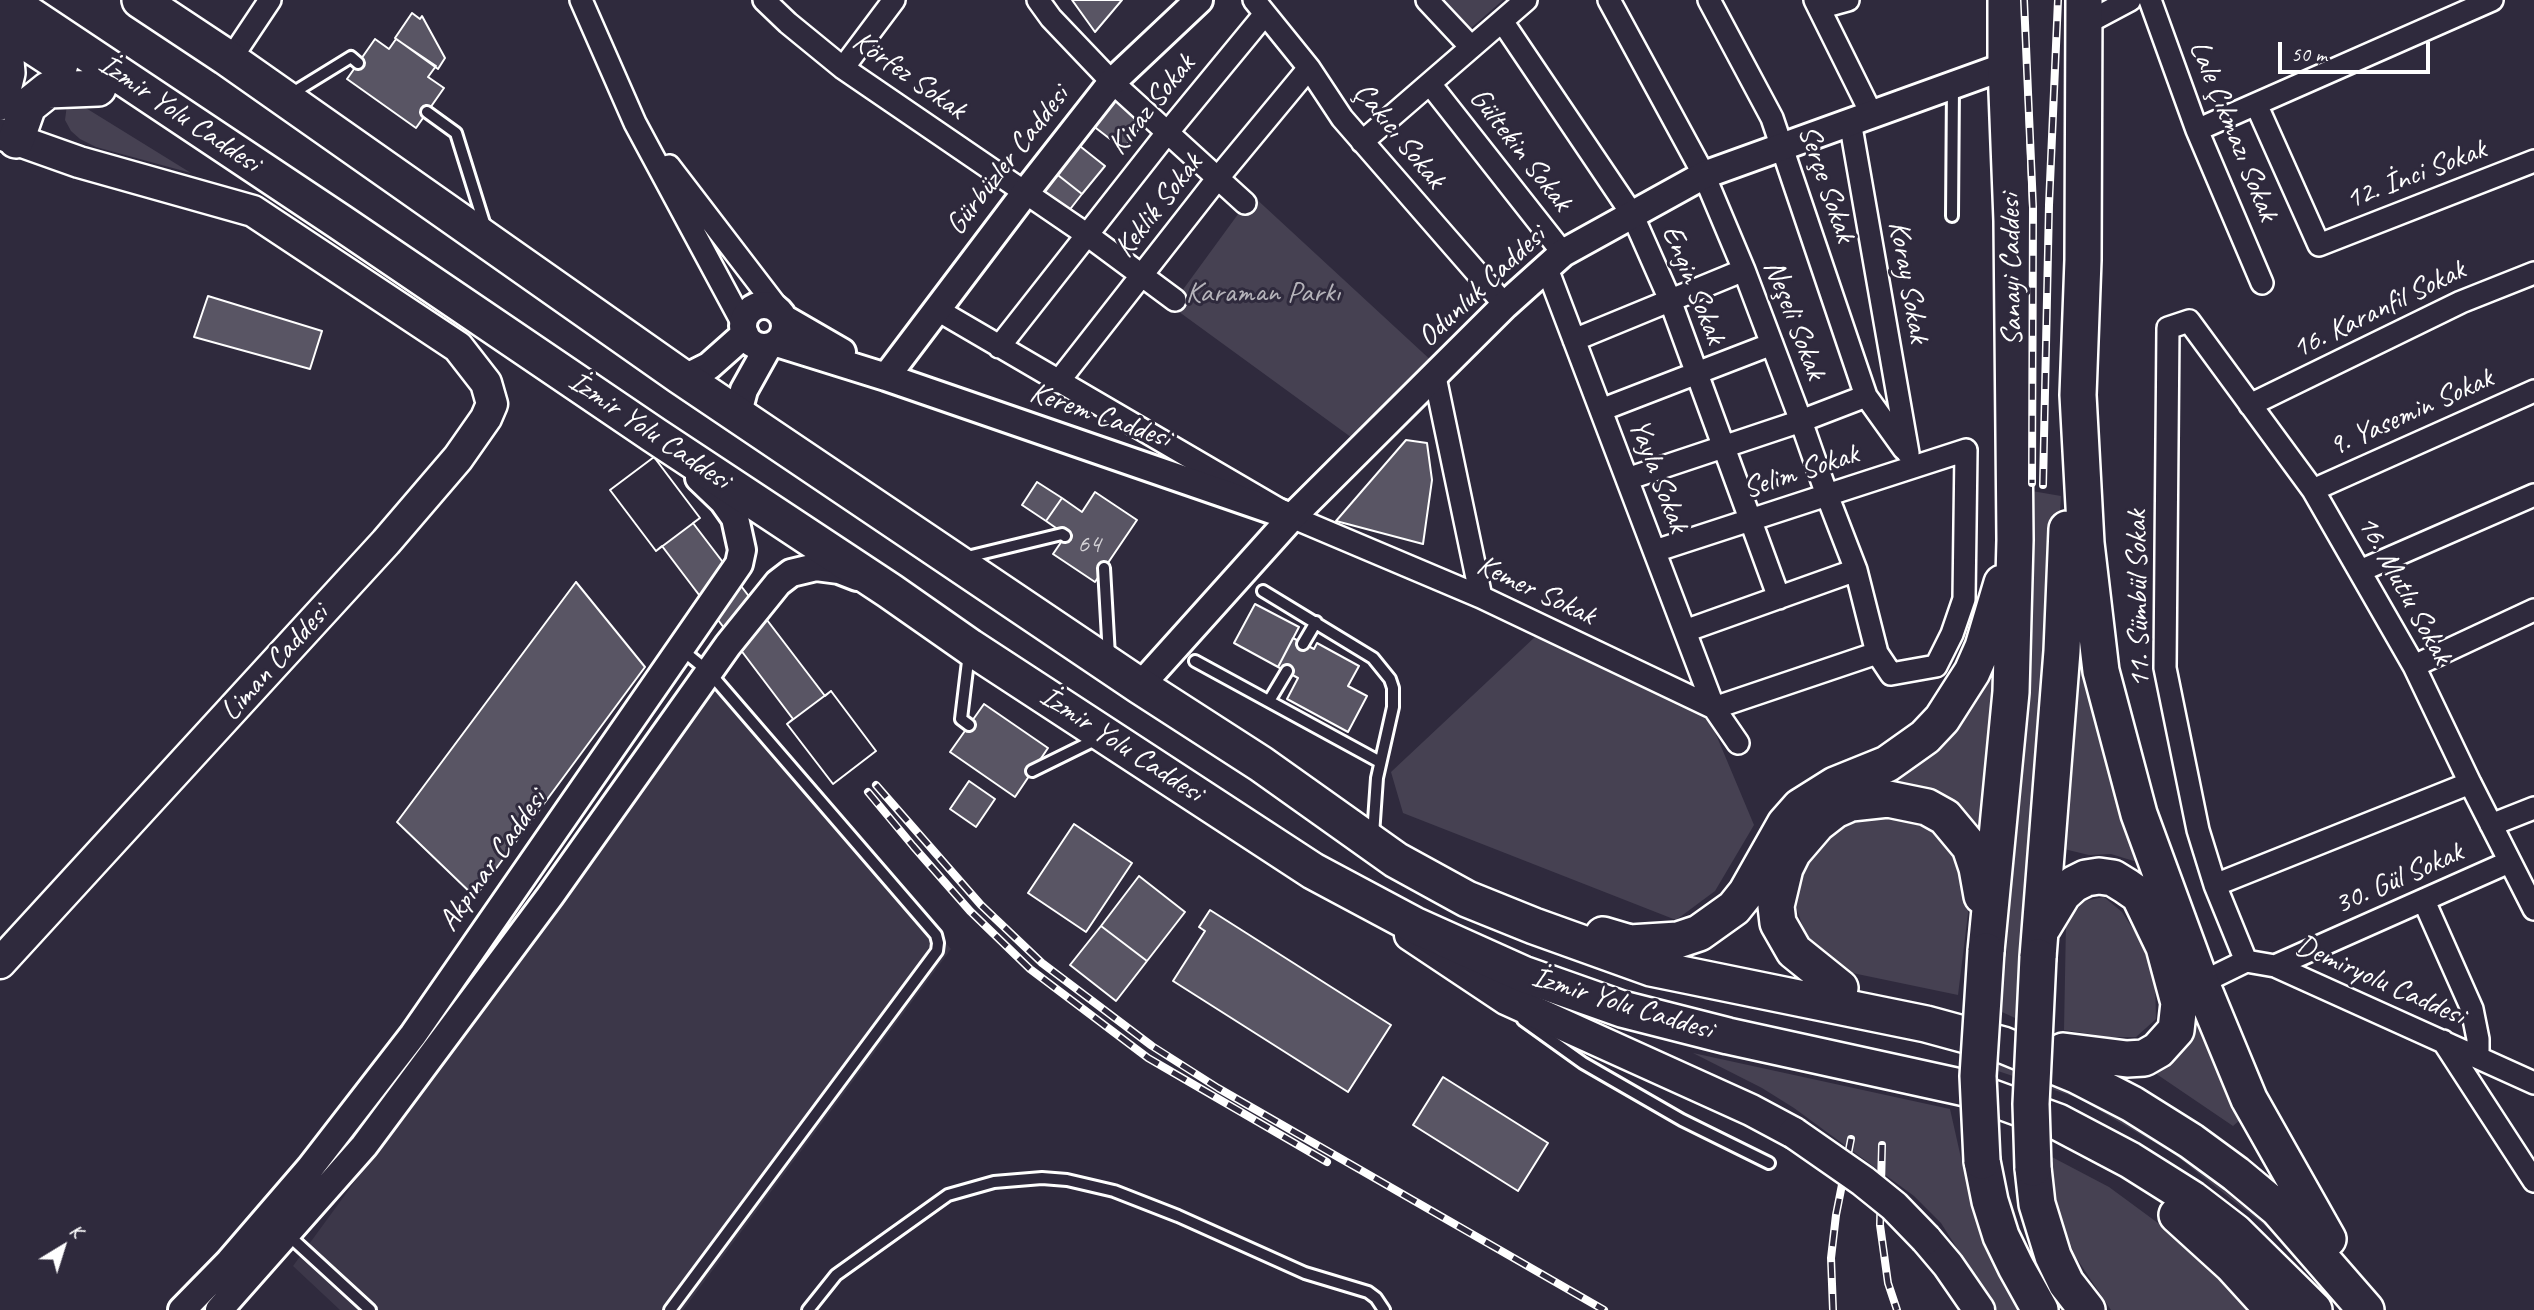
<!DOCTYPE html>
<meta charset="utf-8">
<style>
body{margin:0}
#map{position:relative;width:2534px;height:1310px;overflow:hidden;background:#2f2a3d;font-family:Caveat,sans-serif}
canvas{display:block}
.north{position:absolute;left:28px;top:1212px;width:70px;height:70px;-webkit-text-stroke:5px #2f2a3d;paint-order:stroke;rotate:38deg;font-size:19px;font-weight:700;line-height:28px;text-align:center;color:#fff}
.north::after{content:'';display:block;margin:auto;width:24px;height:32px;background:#fff;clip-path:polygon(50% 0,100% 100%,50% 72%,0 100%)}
.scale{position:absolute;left:2278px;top:42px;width:152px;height:32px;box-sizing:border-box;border:4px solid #fff;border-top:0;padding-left:9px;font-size:21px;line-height:24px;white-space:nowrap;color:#fff;-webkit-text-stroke:5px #2f2a3d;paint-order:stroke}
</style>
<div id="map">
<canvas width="2534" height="1310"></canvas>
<div class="north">K</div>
<div class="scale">50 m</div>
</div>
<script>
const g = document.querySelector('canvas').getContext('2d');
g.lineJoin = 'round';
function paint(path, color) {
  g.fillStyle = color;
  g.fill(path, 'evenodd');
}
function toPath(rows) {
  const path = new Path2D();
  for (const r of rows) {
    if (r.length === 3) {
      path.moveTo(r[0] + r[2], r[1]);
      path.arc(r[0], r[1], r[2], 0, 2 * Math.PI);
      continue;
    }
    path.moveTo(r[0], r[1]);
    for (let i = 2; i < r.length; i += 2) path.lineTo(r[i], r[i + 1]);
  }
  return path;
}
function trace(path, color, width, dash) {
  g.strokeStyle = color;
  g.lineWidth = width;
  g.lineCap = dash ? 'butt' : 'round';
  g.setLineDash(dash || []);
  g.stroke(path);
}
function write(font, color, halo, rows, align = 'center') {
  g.font = font + ' Caveat,sans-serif';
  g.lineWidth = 6;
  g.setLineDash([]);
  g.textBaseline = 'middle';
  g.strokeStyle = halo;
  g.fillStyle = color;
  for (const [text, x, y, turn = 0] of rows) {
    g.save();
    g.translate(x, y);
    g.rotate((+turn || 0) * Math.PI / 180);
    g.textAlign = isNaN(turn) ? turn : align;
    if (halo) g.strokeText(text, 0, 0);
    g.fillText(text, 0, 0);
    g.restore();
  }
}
const built = toPath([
 [721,681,951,949,683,1310,340,1310,293,1266]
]);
const green = toPath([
 [1444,0,1503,0,1471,28],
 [68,97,191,173,96,147,80,139,71,131,65,120],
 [1252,195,1435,364,1359,443,1171,306],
 [2026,490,2061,496,2026,1023,2002,1012,2023,724],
 [1536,636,1707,713,1754,825,1715,891,1676,920,1403,813,1391,772],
 [2083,641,2149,876,2137,862,2111,854,2089,855,2064,849,2074,643],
 [1988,665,1999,668,1988,856,1963,819,1850,791],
 [1890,813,1931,826,1958,854,1971,889,1958,995,1838,970,1806,935,1793,899,1806,862,1829,837,1851,822],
 [2104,897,2122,912,2140,940,2155,982,2156,1019,2136,1037,2109,1037,2064,1030,2066,923,2084,901],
 [2197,1018,2240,1120,2233,1126,2152,1071,2163,1069,2187,1046],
 [1693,1053,1950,1109,1961,1158,1982,1232,2019,1310,1996,1310,1941,1223,1914,1196,1794,1108,1762,1088],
 [1997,1055,2066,1077,2220,1169,2282,1239,2174,1154,2078,1098,1995,1070],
 [2050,1156,2109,1187,2181,1240,2252,1310,2111,1310,2075,1256,2059,1213]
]);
const building = toPath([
 [1072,0,1122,0,1095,32,1072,0],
 [412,13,420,19,422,16,445,58,438,69,395,38,412,13],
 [375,39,389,49,396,39,436,66,428,77,444,88,416,128,347,79,375,39],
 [1115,95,1146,120,1123,149,1092,125,1115,95],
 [1076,143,1105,166,1082,194,1054,172,1076,143],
 [1054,172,1082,194,1064,217,1036,194,1054,172],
 [208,296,322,331,310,369,194,337,208,296],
 [1406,440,1427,443,1432,480,1423,544,1336,521,1406,440],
 [654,457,700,518,693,523,825,696,831,691,876,751,833,784,787,724,793,719,662,546,656,551,610,490,654,457],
 [654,457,700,518,656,551,610,490,654,457],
 [1037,482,1062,498,1046,521,1022,505,1037,482],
 [1095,492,1137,520,1095,582,1053,554,1066,535,1046,521,1062,498,1082,512,1095,492],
 [576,582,645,667,475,897,397,822,576,582],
 [1255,604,1299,627,1278,667,1234,643,1255,604],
 [1293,638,1314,649,1317,643,1359,666,1348,686,1367,696,1348,732,1287,699,1298,678,1278,667,1293,638],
 [831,691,876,751,833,784,787,724,831,691],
 [984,704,1048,748,1015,797,950,752,984,704],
 [969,781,995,799,976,827,950,809,969,781],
 [1074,824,1132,863,1086,932,1028,893,1074,824],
 [1139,876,1185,912,1147,961,1101,926,1139,876],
 [1210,910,1391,1025,1348,1092,1173,981,1205,931,1199,927,1210,910],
 [1101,926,1147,961,1116,1001,1070,965,1101,926],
 [1443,1077,1548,1143,1518,1191,1413,1125,1443,1077]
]);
const service = toPath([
 [299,89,351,57,358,63],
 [427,112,456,133,485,226],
 [1952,216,1953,86],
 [963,558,1062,534,1065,536],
 [1104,568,1109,656],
 [1263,591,1373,658,1390,679,1393,688,1393,707,1377,778,1373,835],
 [1303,644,1316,622],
 [1195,661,1380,762],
 [1269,701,1287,671],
 [969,725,961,719,969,653],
 [1032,771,1099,738],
 [1523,1020,1583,1063,1682,1120,1769,1163],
 [286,1233,370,1310],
 [670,1310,937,951,938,943,936,935,709,672,681,649],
 [808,1310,836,1275,948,1195,994,1182,1042,1178,1067,1180,1114,1191,1178,1216,1305,1273,1368,1292,1376,1298,1384,1310]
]);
const minor = toPath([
 [581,0,635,123,743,324],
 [764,0,788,23,843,68,1086,234,1175,300],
 [1038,0,1051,18,1112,82,1245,203],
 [1254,0,1309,68,1342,118,1505,305],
 [1427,0,1471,47],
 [1609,0,1704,175,1744,270,1801,421,1827,495,1856,570,1877,653,1891,674,1936,666,1952,634,1964,599,1966,450,1827,495,1655,551],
 [1709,0,1772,118,1866,396],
 [1815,0,1871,113],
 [2150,0,2197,130,2262,283],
 [1819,8,1848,0],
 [1502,21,1632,214,1670,300,1779,598],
 [2083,25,2130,0],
 [240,45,270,0],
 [843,68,894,0],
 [1430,84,1563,253],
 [2256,104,2319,245,2534,161],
 [1850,121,1908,453],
 [2197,130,2492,0],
 [1362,142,1526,0],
 [669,166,780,311],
 [1546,266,1714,708,1877,653],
 [936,309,1292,517,1481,597,1714,708,1738,743],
 [1574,340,1744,270],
 [999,347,1167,133,1265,14],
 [1435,377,1481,597],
 [1058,382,1217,179,1309,68],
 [2250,405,2461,302,2534,273],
 [1601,410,1772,344],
 [1627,479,1801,421,1866,396,1904,449],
 [2313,490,2534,391],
 [2360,571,2534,495],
 [1685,631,1856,570],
 [2414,666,2534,610],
 [2491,825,2534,808],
 [2215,885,2470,783],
 [2424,901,2472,1009,2478,1039,2478,1057],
 [2246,961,2215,885,2198,830,2165,668,2168,328,2189,321,2313,490,2414,666,2470,783,2534,909],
 [2275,966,2509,862],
 [2201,983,2246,961,2275,966,2534,1083],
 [2443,1041,2534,1181]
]);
const tertiary = toPath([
 [764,326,21],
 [785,319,842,352],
 [777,343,886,377,1292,517],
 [680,376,691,375,709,366,745,334],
 [886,377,1025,193,1112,82,1199,0],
 [744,419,740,405,744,390,768,347],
 [1140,686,1292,517,1505,305,1563,253,1704,175,2006,66],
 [182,1310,229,1262,310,1168,413,1035,739,564,742,550,735,518,723,501,699,478],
 [219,1310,364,1146,550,896,728,645,778,583,791,573,816,567,839,570,857,577]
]);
const secondary = toPath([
 [0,134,79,162,253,211,458,347,486,383,492,404,486,418,458,458,386,542,0,963],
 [1410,935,1506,999,1751,1110,1794,1133],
 [1926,1239,1948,1265,1979,1310]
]);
const trunk = toPath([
 [7,0,340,222,654,435,890,591,970,647,1313,871,1414,925,1523,974,1622,1009,1728,1036,1965,1088,2058,1122,2130,1160,2192,1199,2235,1232,2314,1310],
 [140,0,226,57,680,376,1140,686,1261,764,1396,860,1467,899,1534,926,1651,968,1926,1024,2003,1045,2076,1075,2132,1104,2191,1141,2236,1174,2278,1209,2366,1310],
 [2084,0,2083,260,2078,395,2086,543,2101,671,2139,814,2201,983,2249,1099,2328,1239],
 [0,25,60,64],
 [0,38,5,49,7,73,0,102],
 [16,140,28,106,48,90,98,88],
 [2043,927,2063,894,2074,884,2086,878,2099,876,2113,878,2126,886,2139,895,2164,947,2179,1003,2176,1030,2158,1050,2144,1058,2127,1059,2063,1051],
 [1603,935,1630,943,1678,940,1699,933,1734,908,1746,893,1785,824,1800,807,1835,785,1887,764,1925,737,1942,719,1972,672,1983,647,2002,583],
 [1986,951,2011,692,2015,540,2012,221,2006,66,2006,0],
 [2038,957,2062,651,2067,529],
 [1840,988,1794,951,1778,923,1776,906,1785,868,1793,852,1817,824,1835,810,1851,803,1888,799,1927,807,1945,817,1970,847,1977,868,1982,896],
 [1982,1161,1990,1201,2001,1236,2016,1267,2040,1310],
 [2033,1168,2037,1204,2053,1256,2066,1283,2087,1310],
 [2177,1215,2232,1265,2273,1310]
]);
const rail = toPath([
 [2024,0,2033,207,2032,483],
 [2043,485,2049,205,2058,0],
 [876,785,981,905,1042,963,1152,1046,1218,1088,1604,1310],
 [868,792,913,846,970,911,1030,969,1148,1058,1327,1162],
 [1882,1145,1880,1225,1888,1283,1897,1310],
 [1833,1310,1831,1258,1836,1215,1851,1139]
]);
const secondaryBridge = toPath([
 [1794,1133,1863,1181,1894,1206,1926,1239]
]);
const trunkBridge = toPath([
 [1982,1161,1978,1076,1986,951],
 [2033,1168,2031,1104,2038,957]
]);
const numberNames = [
 ["64",1089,545]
];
const streetNames = [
 ["Körfez Sokak",909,76,35],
 ["Kiraz Sokak",1152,105,-51],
 ["İzmir Yolu Caddesi",179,114,34],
 ["Lale Çıkmazı Sokak",2233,131,68],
 ["Çakıcı Sokak",1399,136,51],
 ["Gültekin Sokak",1520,150,52],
 ["Gürbüzler Caddesi",1008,161,-52],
 ["12. İnci Sokak",2416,175,-21],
 ["Serçe Sokak",1826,184,71],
 ["Keklik Sokak",1159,206,-52],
 ["Sanayi Caddesi",2012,270,-91],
 ["Koray Sokak",1908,282,80],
 ["Engin Sokak",1693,285,68],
 ["Odunluk Caddesi",1482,287,-43],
 ["16. Karanfil Sokak",2379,310,-26],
 ["Neşeli Sokak",1794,320,69],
 ["9. Yasemin Sokak",2411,413,-24],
 ["Kerem Caddesi",1100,416,19],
 ["İzmir Yolu Caddesi",649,431,34],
 ["Selim Sokak",1801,472,-18],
 ["Yayla Sokak",1658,476,69],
 ["16. Mutlu Sokak",2404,590,61],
 ["Kemer Sokak",1536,591,25],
 ["11. Sümbül Sokak",2139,599,-91],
 ["Liman Caddesi",275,663,-48],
 ["İzmir Yolu Caddesi",1121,745,33],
 ["Akpınar Caddesi",493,861,-55],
 ["30. Gül Sokak",2399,879,-24],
 ["Demiryolu Caddesi",2380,981,24],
 ["İzmir Yolu Caddesi",1622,1004,17]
];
const parkNames = [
 ["Karaman Parkı",1263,293]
];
paint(built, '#3c3749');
paint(green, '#464152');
paint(building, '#595564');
trace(building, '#fff', 2);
trace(service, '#fff', 16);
trace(minor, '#fff', 26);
trace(tertiary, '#fff', 32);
trace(secondary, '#fff', 35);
trace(trunk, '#fff', 40);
trace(service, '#2f2a3d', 10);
trace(minor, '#2f2a3d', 21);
trace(tertiary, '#2f2a3d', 26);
trace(secondary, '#2f2a3d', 30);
trace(trunk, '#2f2a3d', 35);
trace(rail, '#fff', 8);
trace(rail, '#2f2a3d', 5, [16]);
trace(secondaryBridge, '#fff', 35, []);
trace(trunkBridge, '#fff', 40, []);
trace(secondaryBridge, '#2f2a3d', 30);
trace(trunkBridge, '#2f2a3d', 35);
write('26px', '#d6d4d8', null, numberNames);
write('30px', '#fff', '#2f2a3d', streetNames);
write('30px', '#b5b3ba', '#2f2a3d', parkNames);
</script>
